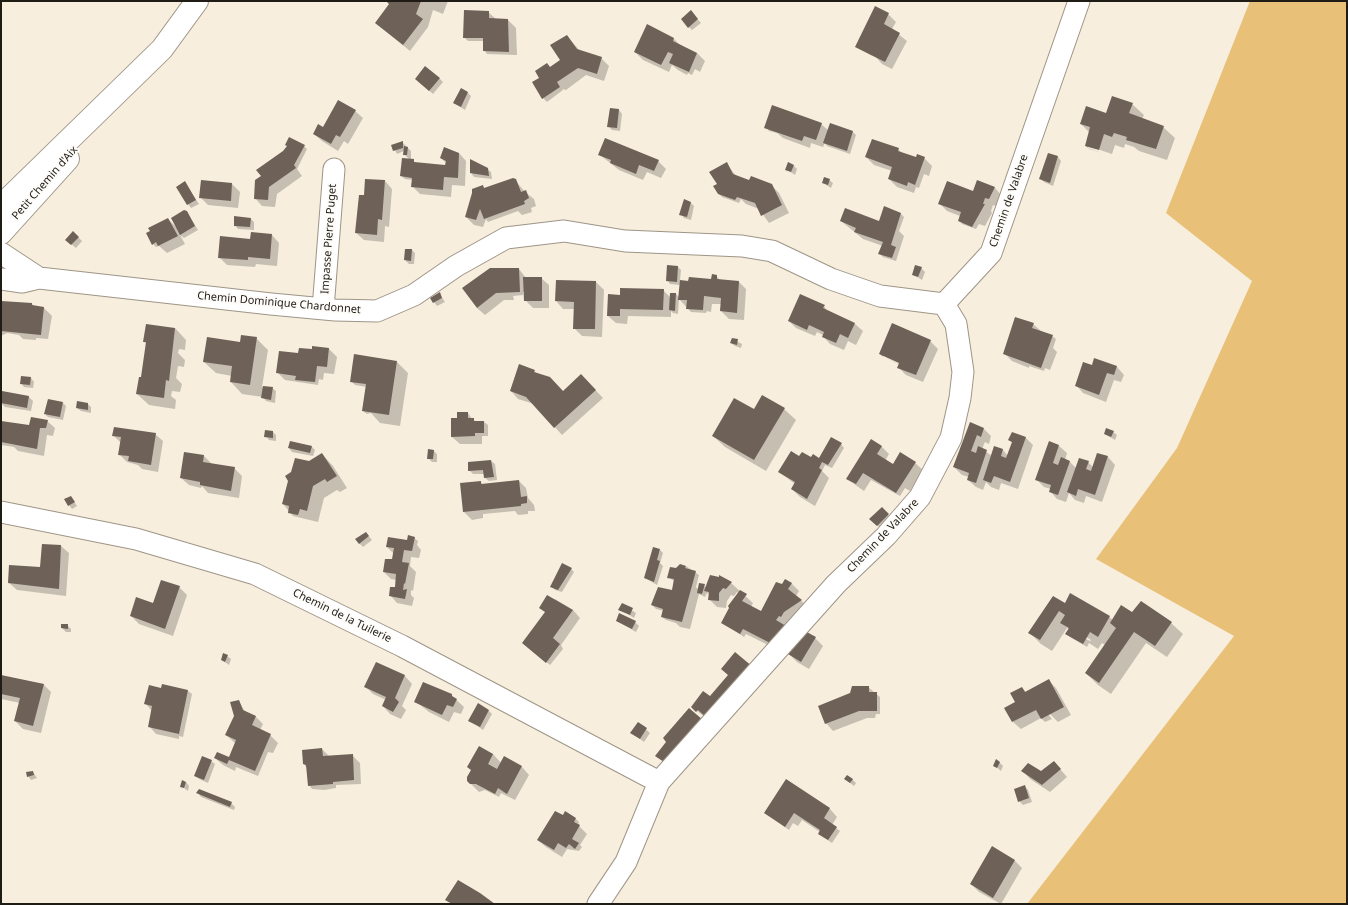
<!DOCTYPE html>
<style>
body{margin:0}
#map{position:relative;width:1348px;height:905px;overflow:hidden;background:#f7eede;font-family:"Noto Sans",sans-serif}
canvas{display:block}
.frame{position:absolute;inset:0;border:2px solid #1f1c16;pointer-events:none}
</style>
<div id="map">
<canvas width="1348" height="905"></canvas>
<div class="frame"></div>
</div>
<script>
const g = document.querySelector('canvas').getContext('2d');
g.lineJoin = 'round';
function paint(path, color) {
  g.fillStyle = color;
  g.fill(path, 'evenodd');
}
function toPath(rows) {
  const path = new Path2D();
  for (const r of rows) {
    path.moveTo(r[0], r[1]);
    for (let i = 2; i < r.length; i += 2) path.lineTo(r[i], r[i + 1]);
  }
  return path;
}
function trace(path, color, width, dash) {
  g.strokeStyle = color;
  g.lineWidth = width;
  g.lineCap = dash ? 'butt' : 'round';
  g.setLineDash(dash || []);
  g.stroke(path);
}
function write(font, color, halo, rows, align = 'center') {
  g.font = font + ' "Noto Sans",sans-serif';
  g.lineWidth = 4;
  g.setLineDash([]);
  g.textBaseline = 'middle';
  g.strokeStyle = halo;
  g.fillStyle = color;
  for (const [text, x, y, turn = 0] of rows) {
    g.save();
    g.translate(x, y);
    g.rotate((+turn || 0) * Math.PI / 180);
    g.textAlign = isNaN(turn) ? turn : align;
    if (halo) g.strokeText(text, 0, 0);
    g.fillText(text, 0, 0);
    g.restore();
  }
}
const green = toPath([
 [1250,1,1347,1,1347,904,1027,904,1234,636,1096,559,1177,448,1252,281,1166,213]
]);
const shadow = toPath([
 [387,1,448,1,443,14,433,10,428,27,410,51,376,23,390,4],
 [488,12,497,20,508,20,516,28,517,55,487,54,484,50,484,41,468,41,464,37],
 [888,14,896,22,892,29,907,41,892,69,882,64,874,55,871,55,872,56,856,46],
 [694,15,701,23,692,30,689,27],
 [567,36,580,51,601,58,609,66,604,81,586,75,566,90,562,89,563,90,547,102,543,98,539,79,550,67,561,61],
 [673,38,680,45,697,53,705,61,700,72,695,69,692,75,688,73,687,75,678,70,672,65,669,72,643,60,635,52],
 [439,78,443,82,433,94,416,79],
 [467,92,471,96,465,110,454,103],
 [1132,104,1144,115,1142,119,1163,127,1175,138,1167,160,1139,151,1134,147,1125,144,1124,148,1115,145,1112,154,1088,146,1088,148,1102,153,1089,149,1086,146,1090,133,1081,124],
 [610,109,619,110,622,114,620,131,612,130,608,126],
 [355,111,363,118,348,144,344,141,338,151,322,141,314,134],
 [821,124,828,130,853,132,856,135,850,154,827,146,825,143,823,147,811,143,810,148,783,138,777,133,769,131,766,127],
 [403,143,411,151,411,160,418,164,446,166,446,163,441,158,459,153,466,161,465,186,452,185,451,197,420,194,412,186,413,180,405,179,401,176,409,159,404,154,404,151,397,154,393,146],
 [304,146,307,149,297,169,302,176,277,194,275,207,262,206,255,198,262,176],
 [898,149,903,154,917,159,924,158,932,166,929,176,924,174,919,188,916,187,914,193,897,187,889,179,892,171,874,165,866,157],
 [1048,154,1058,157,1061,161,1053,186,1044,182,1041,179],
 [600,155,658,161,666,169,661,178,647,172,643,180,619,170],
 [726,163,737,177,750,181,771,185,779,193,789,213,769,223,759,209,746,204,741,199,739,203,722,197,718,193,718,184],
 [794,166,797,169,795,175,786,169],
 [487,169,491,172,492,179,474,177,471,173],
 [515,180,525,192,534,199,536,206,531,208,532,212,522,215,518,211,488,222,486,219,483,227,474,225,466,217,482,186,485,189],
 [829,180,833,183,831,188,823,183],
 [385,181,392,189,389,227,385,226,384,242,364,240,356,233],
 [977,182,995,188,1002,196,996,206,993,205,991,211,992,213,985,226,979,224,976,229,962,224,959,220,960,216,947,211,939,203,973,192],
 [185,183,199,204,191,208,188,204],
 [232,184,240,192,238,208,208,205,200,197],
 [684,201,691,203,694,206,691,220,684,218,681,214],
 [187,212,198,230,184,238,180,235,185,244,167,253,159,246,156,247,153,244,168,219,176,227],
 [900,213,904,217,899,231,904,236,896,261,883,257,880,254,883,246,863,239,841,221,879,222],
 [251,219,254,222,254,230,238,229,235,225],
 [73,232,82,241,76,248,70,243],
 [272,235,279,243,277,266,256,264,255,267,227,265,219,257,251,240],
 [412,250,415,253,414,264,409,264,405,260],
 [678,267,681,270,680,281,712,280,716,276,720,280,739,282,746,289,744,320,729,319,721,311,721,304,712,304,711,312,707,311,706,313,691,312,679,299,678,314,673,313,671,311,671,317,628,316,627,324,616,323,608,316,621,296,663,290,670,297,676,294,679,297,680,285,670,284,667,280],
 [921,268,925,272,922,280,913,274],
 [519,269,526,278,541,278,549,285,549,308,533,308,525,300,525,292,523,292,523,295,513,296,514,300,504,300,485,315,477,308],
 [556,281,596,282,604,290,602,337,582,336,574,328,575,309,563,309,556,301],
 [439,293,445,302,437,306,434,302],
 [6,303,32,304,35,307,44,308,52,316,48,339,36,338,36,340,23,339,19,335,7,333,1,336,1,308],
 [824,306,827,311,855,324,863,331,856,345,848,341,844,350,830,344,823,336,823,335,817,332,815,336,796,328,789,321],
 [1033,324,1041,331,1052,336,1056,339,1053,348,1057,352,1050,370,1045,368,1044,371,1029,366,1029,368,1012,361,1004,353],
 [175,328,186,340,185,350,179,349,178,353,185,360,184,367,178,366,176,378,182,384,180,392,172,391,171,396,176,400,175,409,149,405,137,394,142,378,147,344,144,342],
 [256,338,268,350,262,387,272,388,276,391,275,403,266,401,263,397,242,394,231,382,232,376,216,373,204,362,240,343],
 [732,339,742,344,741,348,735,346,731,343],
 [930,341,938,349,923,382,906,375,898,367,900,364,884,357,903,366,904,364,883,355,883,357,880,354],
 [313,347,329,349,337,357,334,374,324,373,323,380,319,379,318,385,285,380,278,373,299,355,315,351],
 [397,362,408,373,400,426,380,423,371,413,367,414,363,411,367,387,355,385,351,381],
 [1092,367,1117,367,1124,375,1121,382,1114,380,1106,402,1083,393,1076,385],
 [534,371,563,392,581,375,603,398,562,435,534,404,518,399,511,391],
 [31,378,34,382,33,388,24,387,21,383],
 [3,393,29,397,33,401,31,411,5,407,1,403],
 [63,403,66,406,63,420,48,417,45,414],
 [88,404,91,407,91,413,81,411,77,408],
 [784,409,796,420,766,471,725,447,713,436,755,411],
 [468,413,472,419,477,422,484,422,488,425,488,436,482,436,482,444,460,444,452,437,460,419],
 [47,421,55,428,53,436,47,435,44,456,18,451,14,447,1,445,1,422,30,426],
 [970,424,984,429,991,436,989,444,985,442,982,449,992,456,995,448,1003,450,1008,456,1013,443,1009,440,1026,438,1033,445,1018,489,1001,483,999,490,991,487,986,482,983,490,976,487,968,480,969,477,962,475,954,467],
 [273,432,276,435,276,441,269,440,266,436],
 [1113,432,1117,435,1115,440,1105,434],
 [155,434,163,441,158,472,142,469,138,465,127,462,120,455,121,443,113,435],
 [291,442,311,446,315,450,313,456,292,452,289,448],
 [1049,442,1059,446,1067,453,1065,460,1070,462,1076,468,1088,462,1093,467,1098,454,1108,457,1115,465,1102,502,1086,496,1084,503,1075,500,1069,493,1066,502,1057,499,1050,491,1051,489,1044,487,1036,479],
 [841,444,844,448,832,468,825,465,822,471,829,478,815,506,800,497,792,489,795,484,779,472,803,459,819,459],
 [881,446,889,454,885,461,893,466,915,463,923,470,910,491,905,488,900,496,871,480,864,491,847,479],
 [434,451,437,454,437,462,432,462,428,458],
 [322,454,333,466,347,488,340,492,337,490,324,498,318,522,293,516,283,504,290,480,309,462],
 [204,456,212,464,234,468,242,476,239,498,208,493,202,486,201,488,189,485,181,478],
 [491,461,495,464,497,480,489,481,485,478,485,474,473,474,469,470],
 [519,481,526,488,528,498,534,505,535,511,528,511,528,514,518,515,515,511,483,514,483,518,472,520,464,512,462,484,481,482,483,485],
 [71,497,77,506,72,509,69,505],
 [882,509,892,519,882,529,874,523],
 [366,533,372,540,363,547,359,543],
 [414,538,418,541,417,545,421,550,419,558,411,557,410,566,416,572,413,591,411,590,411,595,414,598,412,606,397,603,390,595,396,588,397,583,396,580,391,579,384,572,393,560,394,554,387,547],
 [42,545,61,546,69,553,66,596,17,590,9,583,41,568],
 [660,550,663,553,660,563,663,566,657,585,645,578],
 [686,566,699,575,696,587,699,590,700,584,706,587,731,583,753,603,751,607,761,612,782,585,791,583,799,591,796,596,809,608,782,652,746,634,744,637,722,622,738,593,737,592,734,596,731,595,727,601,726,608,717,607,709,599,710,595,707,593,705,597,699,594,690,629,680,627,676,623,666,620,662,617,664,611,656,609,652,605,672,591,674,581,668,577,677,569],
 [571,569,574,572,562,592,555,590,551,586],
 [179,587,187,595,173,636,139,624,131,616],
 [555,599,573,610,580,618,561,645,563,649,550,665,524,643],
 [622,604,636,613,634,618,620,609],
 [1065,604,1109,617,1113,620,1132,613,1171,623,1183,634,1167,657,1146,643,1111,694,1098,685,1086,673,1105,645,1102,643,1098,649,1089,643,1087,647,1070,637,1066,634,1069,630,1067,628,1052,651,1041,644,1030,633],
 [1073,629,1091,640,1090,641,1073,632],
 [617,621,635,622,639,626,636,632],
 [67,625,71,629,71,632,66,632,62,628],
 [803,631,815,638,823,646,809,669,797,662,789,654],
 [735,653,716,726,692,707,710,698,729,675],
 [227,656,231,659,229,665,222,660],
 [377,663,405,676,412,684,402,706,406,710,401,719,390,714,383,706,386,700,373,694,365,686],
 [1,676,43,684,51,692,41,733,23,729,15,721,20,703,1,699],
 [1049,681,1056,688,1071,715,1058,722,1050,714,1048,714,1052,719,1045,722,1041,718,1021,729,1013,722,1022,688,1026,692],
 [163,685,188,691,192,694,183,737,179,736,179,739,156,734,149,726,152,711,145,703,162,689],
 [868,687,880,697,880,714,876,714,875,718,867,718,833,731,826,723],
 [451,695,464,707,461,714,454,712,449,722,429,712,415,701],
 [239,701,245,712,255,716,263,724,260,730,270,735,278,743,273,753,268,752,258,776,236,767,235,771,223,765,215,758,230,758,236,744,226,735,235,716],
 [488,710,492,714,483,730,469,720],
 [639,723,650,733,644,742,632,733],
 [479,747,493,754,501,763,504,758,522,767,529,775,515,800,501,793,499,797,485,790,479,792,471,784,472,770],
 [322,749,329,756,353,756,360,763,361,784,336,785,336,788,324,790,312,789,309,785,307,768,304,764],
 [211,761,215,764,208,783,199,779,195,776],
 [999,762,1003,766,1001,771,994,765],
 [1054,762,1067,777,1050,792,1030,779,1023,771,1041,773],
 [33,772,37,778,31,780,28,776],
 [845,779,852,779,856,783,854,786],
 [786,781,830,809,837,817,832,825,840,831,832,843,823,837,819,834,820,832,802,820,798,826,793,823,789,830,766,813],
 [186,782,189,786,188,791,181,786],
 [1024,786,1028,790,1032,802,1023,805,1019,801],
 [198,793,231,803,235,807,234,810,201,797],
 [565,813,576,819,579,822,578,825,587,834,580,845,582,847,579,851,567,849,562,857,546,847,538,840,567,818],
 [1014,860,1022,868,1001,904,979,892,971,884]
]);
const building = toPath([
 [386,1,421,1,416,14,423,19,403,45,375,23,389,4],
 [875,6,889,13,884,24,900,33,885,62,855,47],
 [464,10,489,11,489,18,508,19,509,52,483,51,483,38,463,38],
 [691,10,698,19,688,28,681,19],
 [647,24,674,38,673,41,697,53,689,72,669,63,673,54,668,52,661,65,634,52],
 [567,35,577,49,602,57,597,74,578,68,557,82,560,87,542,99,532,82,539,78,535,71,547,63,550,67,560,60,550,45],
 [425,66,440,78,429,91,415,79],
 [461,88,468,92,461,107,453,103],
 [1112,96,1133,103,1129,113,1164,126,1156,149,1126,140,1127,137,1114,133,1112,137,1104,134,1099,150,1085,146,1090,127,1080,124,1086,106,1106,113],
 [338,100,356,110,340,137,336,135,331,144,313,134,318,124,323,127],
 [772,105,822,123,816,140,804,136,802,141,764,128],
 [610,108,619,109,617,128,607,127],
 [830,123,853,131,847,151,823,143],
 [289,137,305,145,294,165,296,168,269,187,268,200,254,199,255,180,261,176,256,170,283,151,287,146,285,145],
 [605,138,659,160,654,171,639,165,636,174,610,163,611,160,598,155],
 [872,139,899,148,898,151,916,157,917,154,925,157,915,185,908,182,907,186,888,179,892,167,865,157],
 [403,141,403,148,393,151,391,145],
 [404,146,408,147,407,155,403,155],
 [444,147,459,153,458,178,444,177,443,190,411,187,412,178,400,176,402,158,414,159,414,162,445,165,446,161,440,158],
 [1048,153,1058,156,1050,183,1039,179],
 [470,159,488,168,489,176,470,173],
 [727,162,733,174,749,180,751,176,772,184,782,205,761,216,755,203,737,197,735,200,718,194,713,186,717,184,709,172],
 [788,162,794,165,791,172,785,170],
 [824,177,830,179,828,185,822,183],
 [513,178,516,179,521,192,526,190,529,198,524,201,525,204,484,219,480,209,476,220,465,217,472,193,472,189,483,185,484,188],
 [365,179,385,180,382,220,378,219,377,235,355,233,359,195,364,195],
 [201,180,232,183,231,201,199,198],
 [977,180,995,187,989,199,985,198,983,204,985,204,972,227,958,221,961,212,938,204,947,181,973,191],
 [185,181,196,200,187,205,176,187],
 [684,199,691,202,687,217,679,215],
 [884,206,901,213,891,245,896,247,892,258,878,254,883,242,854,232,856,228,840,221,845,208,879,221],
 [184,210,187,211,195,226,180,235,171,218],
 [234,216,251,218,250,227,234,226],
 [168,218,178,236,158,246,156,242,152,245,146,233,150,231,148,228],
 [73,231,79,237,71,245,65,240],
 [251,232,272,234,270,259,248,257,248,260,218,258,220,236,250,239],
 [405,249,412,249,411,261,404,260],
 [667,265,678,266,677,282,666,281],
 [915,265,922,267,918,277,912,275],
 [490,268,519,268,520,292,496,293,477,308,462,288],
 [712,274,717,275,717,279,739,281,737,313,720,311,721,298,704,296,703,310,686,309,687,300,678,300,680,280,688,281,689,277,711,279],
 [523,277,542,277,542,301,524,301],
 [556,280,596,281,595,329,573,329,574,302,555,301],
 [620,288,664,289,663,310,620,309,620,316,607,316,608,294,620,295],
 [440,292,442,298,433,303,430,298],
 [670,293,676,293,675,311,669,310],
 [800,294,825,305,823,308,855,323,848,338,840,334,836,343,822,337,824,332,809,325,807,330,788,321],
 [1,301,32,303,32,305,44,307,41,335,1,331],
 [1015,317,1034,323,1032,328,1053,335,1041,368,1003,354],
 [892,323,931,340,916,375,897,368,899,363,879,354],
 [146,324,175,328,169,381,166,380,164,398,136,394,139,377,141,377,146,342,143,342],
 [241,335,257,337,250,385,230,382,232,366,203,362,207,337,240,342],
 [732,338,738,339,737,345,730,343],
 [312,346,329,348,327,367,317,366,315,382,295,380,296,376,276,373,279,351,298,353,299,348,312,349],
 [354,354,397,361,389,415,362,411,366,384,350,382],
 [1094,358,1117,366,1114,375,1107,373,1099,395,1075,386,1083,362,1092,365],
 [519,364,535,370,534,372,550,377,563,391,581,374,596,390,554,428,526,397,510,391],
 [21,376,31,377,30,385,20,384],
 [263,386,273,387,271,400,261,398],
 [2,391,29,396,27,408,1,403],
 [762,395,785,408,754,460,712,436,734,398,754,409],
 [48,399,63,402,60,417,44,414],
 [77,401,88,403,88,410,76,408],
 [457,412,468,412,468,418,474,418,474,421,484,421,484,433,475,433,475,436,451,437,451,418,457,418],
 [31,417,48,420,46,428,40,428,37,449,1,442,1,421,29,425],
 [970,422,984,428,981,437,977,435,971,451,976,453,978,446,987,450,976,483,967,480,969,473,953,467],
 [114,427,156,433,151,465,128,461,129,456,118,455,121,437,112,436],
 [1106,428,1114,431,1111,437,1104,434],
 [265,430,273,431,273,438,264,437],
 [1012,432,1026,437,1010,482,994,476,991,483,983,480,994,446,1003,449,1001,456,1006,458,1012,442,1008,440],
 [831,437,842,443,828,465,822,462,819,468,822,470,807,499,791,489,795,482,778,472,791,451,799,456,802,452,811,457,813,454,819,458],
 [871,439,882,446,877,454,893,464,900,452,916,462,896,493,863,473,856,484,846,479],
 [290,441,312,446,310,453,288,448],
 [1049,441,1059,445,1053,463,1058,465,1061,457,1070,461,1058,495,1049,492,1051,485,1035,480],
 [428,449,434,450,433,459,427,459],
 [184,452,204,455,203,462,235,467,231,491,200,485,200,482,180,478],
 [322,453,337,476,327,482,325,479,313,486,307,511,300,509,298,515,288,513,289,506,282,504,288,481,285,476,291,472,295,458,309,461],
 [1097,453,1108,456,1095,495,1078,489,1076,496,1067,492,1079,458,1089,461,1086,469,1091,471],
 [491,460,494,477,484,478,483,470,468,471,468,462],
 [519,480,521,497,527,496,527,503,521,504,521,506,463,512,460,483,481,481,481,484],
 [71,496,75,502,68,506,64,499],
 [882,507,889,514,877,526,869,519],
 [366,532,369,536,359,544,355,539],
 [408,535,415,537,412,551,404,550,402,562,409,563,405,584,404,583,403,590,407,589,405,599,389,596,390,587,395,587,396,574,383,572,385,559,392,559,394,548,386,547,388,537,407,540],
 [42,544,61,545,59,589,8,583,9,565,40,567],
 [653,547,660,549,657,560,660,561,654,582,644,578],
 [562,563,572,568,558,590,550,587],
 [680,564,686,566,685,568,696,571,682,622,661,617,663,609,651,605,658,587,672,590,674,579,667,578,670,567,676,568],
 [710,575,719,577,719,575,732,582,726,589,723,588,719,593,719,601,708,600,709,592,704,591],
 [785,579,792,583,788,589,802,600,784,612,781,617,779,616,776,620,786,626,774,645,743,629,740,634,721,623,729,608,728,606,740,590,747,594,742,601,761,611,776,582,782,584],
 [161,580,180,586,165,629,130,616,136,597,153,603],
 [699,583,705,584,702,594,697,593],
 [1070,593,1110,616,1098,637,1090,632,1083,644,1065,634,1069,628,1060,623,1065,615,1059,611,1040,640,1028,633,1053,596,1065,603],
 [547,595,573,610,553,638,560,644,546,663,522,643,545,612,539,608],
 [1141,601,1172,622,1155,646,1134,632,1099,683,1085,673,1116,628,1110,623,1121,605,1132,612],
 [622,603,633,608,630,615,618,610],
 [619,613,636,621,632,629,616,621],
 [61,624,68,624,68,629,61,628],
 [803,630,816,637,801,662,788,654],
 [735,652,753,667,708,719,698,710,696,712,691,707,703,691,710,696,728,675,721,669],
 [223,653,228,655,225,662,221,660],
 [376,662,405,675,395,698,399,702,393,712,382,706,386,697,364,687],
 [1,675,44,684,33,726,14,721,20,698,1,694],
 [1049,679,1064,707,1041,719,1036,710,1012,722,1004,708,1015,702,1010,693,1022,687,1025,692],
 [423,682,452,694,452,696,457,699,453,707,447,705,442,715,414,702],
 [162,684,188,690,179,734,148,727,152,706,144,704,149,685,161,688],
 [852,686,869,686,869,692,877,692,877,711,859,711,825,724,818,706,850,693],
 [239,700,243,710,256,716,252,725,271,734,255,771,229,760,227,764,214,758,217,752,229,757,236,740,225,735,234,716,230,702],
 [478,703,489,710,480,727,468,721],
 [689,708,703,720,664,762,655,756,666,742,663,738],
 [638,722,647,728,640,739,630,733],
 [479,746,493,754,488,764,497,769,504,756,522,766,507,794,498,788,495,794,476,784,470,784,467,781,467,777,471,770,467,767],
 [322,748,323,756,353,754,354,780,333,782,333,784,308,786,306,765,303,764,302,750],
 [202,756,212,760,204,780,194,776],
 [996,759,1000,762,997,768,993,766],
 [1054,761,1061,769,1042,785,1021,771,1028,763,1041,771],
 [33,771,34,775,27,777,26,772],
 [847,775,853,779,850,783,844,779],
 [786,779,830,808,824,818,837,827,828,840,818,834,820,830,794,813,785,827,764,813],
 [182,780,186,782,184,788,180,787],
 [1025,785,1029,798,1018,802,1014,789],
 [199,789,232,802,230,807,196,793],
 [555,811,563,815,565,811,576,818,574,822,580,825,572,839,579,843,575,849,569,844,566,848,558,843,554,850,537,840],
 [992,846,1015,860,993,898,970,884],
 [458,880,480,893,495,904,452,904,445,900]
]);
const minor = toPath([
 [1,253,39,278],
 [1,279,22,282,39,278,271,304,335,310,377,311,414,295,456,266,506,238,564,231,625,241,742,246,772,251,831,279,880,296,944,304],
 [323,309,334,169],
 [1,512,136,539,255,574,402,646,659,782],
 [598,904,626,862,659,782,836,584,886,536,920,497,951,438,960,398,963,372,956,324,944,304,991,253,1079,1]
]);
const tertiary = toPath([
 [1,206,162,49,197,1],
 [1,233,68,159]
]);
const streetNames = [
 ["Petit Chemin d'Aix",45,183,-49],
 ["Chemin de Valabre",1009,201,-71],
 ["Impasse Pierre Puget",329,239,-86],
 ["Chemin Dominique Chardonnet",279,303,5],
 ["Chemin de Valabre",883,536,-46],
 ["Chemin de la Tuilerie",342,616,26]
];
paint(green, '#e9c077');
paint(shadow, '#0003');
paint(building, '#6e6157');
trace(minor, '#9e9587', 23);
trace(tertiary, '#9e9587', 24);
trace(minor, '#fff', 21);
trace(tertiary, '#fff', 22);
write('11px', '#1f1c16', '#fefcf9', streetNames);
</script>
